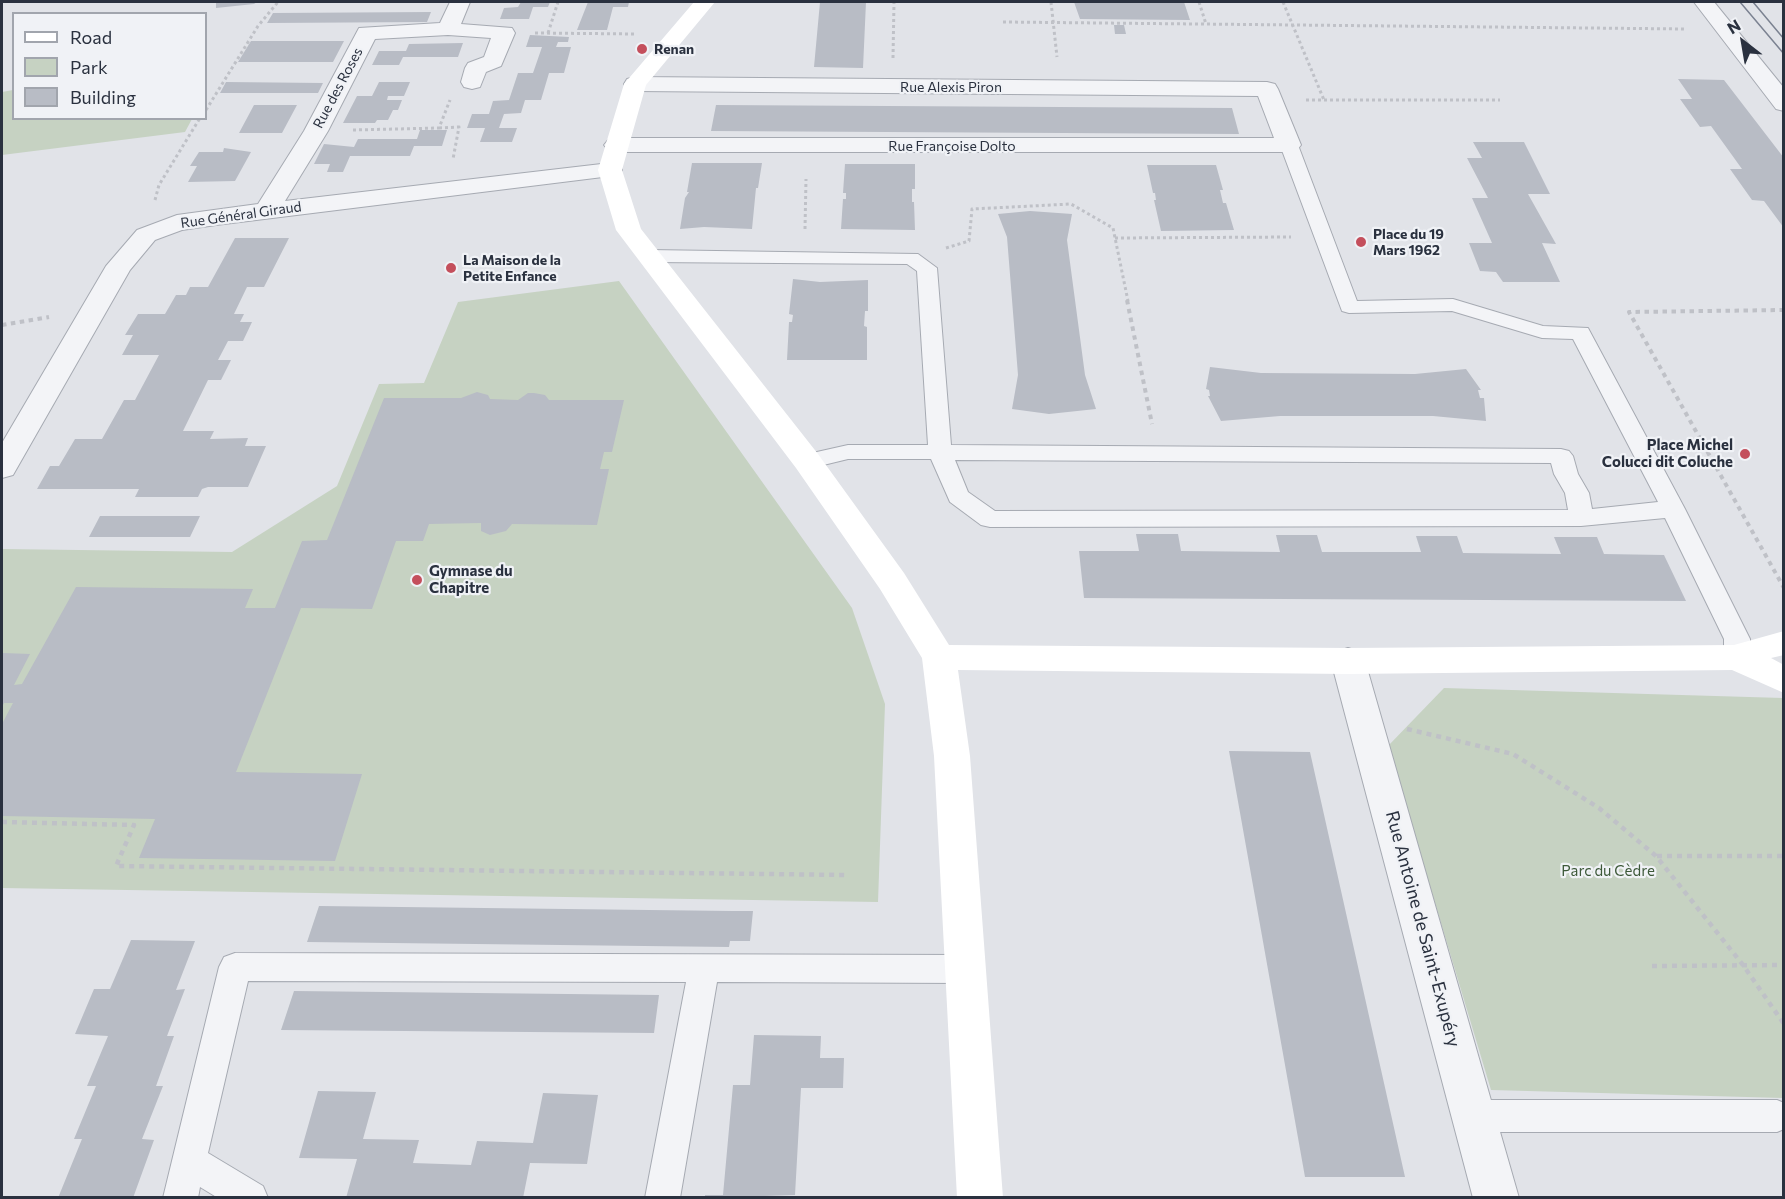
<!DOCTYPE html>
<meta charset="utf-8">
<style>
body{margin:0}
#map{position:relative;width:1785px;height:1199px;overflow:hidden;background:#e1e3e8;font-family:Commissioner,sans-serif}
canvas{display:block}
.frame{position:absolute;inset:0;border:3px solid #2a313f;pointer-events:none}
.legend{position:absolute;left:12px;top:12px;width:195px;height:108px;box-sizing:border-box;background:#f0f2f6;border:2px solid #a1a5ad;margin:0;padding:8px 10px;list-style:none;font-size:18px;color:#2a313f}
.legend li{display:flex;align-items:center;gap:12px;height:30px}
.legend b{width:30px;border:2px solid #a1a5ad}
.north{position:absolute;left:1713px;top:12px;width:60px;height:60px;-webkit-text-stroke:4px #f0f2f6;paint-order:stroke;rotate:329deg;font-size:16px;font-weight:700;line-height:24px;text-align:center;color:#2a313f}
.north::after{content:'';display:block;margin:auto;width:21px;height:27px;background:#2a313f;clip-path:polygon(50% 0,100% 100%,50% 72%,0 100%)}
</style>
<div id="map">
<canvas width="1785" height="1199"></canvas>
<div class="frame"></div>
<ul class="legend">
<li><b style="height:8px;background:#fff"></b>Road</li>
<li><b style="height:16px;background:#c6d2c2"></b>Park</li>
<li><b style="height:16px;background:#b8bcc5"></b>Building</li>
</ul>
<div class="north">N</div>
</div>
<script>
const g = document.querySelector('canvas').getContext('2d');
g.lineJoin = 'round';
function paint(path, color) {
  g.fillStyle = color;
  g.fill(path, 'evenodd');
}
function toPath(rows) {
  const path = new Path2D();
  for (const r of rows) {
    path.moveTo(r[0], r[1]);
    for (let i = 2; i < r.length; i += 2) path.lineTo(r[i], r[i + 1]);
  }
  return path;
}
function trace(path, color, width, dash) {
  g.strokeStyle = color;
  g.lineWidth = width;
  g.lineCap = dash ? 'butt' : 'round';
  g.setLineDash(dash || []);
  g.stroke(path);
}
function write(font, color, halo, rows, align = 'center') {
  g.font = font + ' Commissioner,sans-serif';
  g.lineWidth = 4.5;
  g.setLineDash([]);
  g.textBaseline = 'middle';
  g.strokeStyle = halo;
  g.fillStyle = color;
  for (const [text, x, y, turn = 0] of rows) {
    g.save();
    g.translate(x, y);
    g.rotate((+turn || 0) * Math.PI / 180);
    g.textAlign = isNaN(turn) ? turn : align;
    if (halo) g.strokeText(text, 0, 0);
    g.fillText(text, 0, 0);
    g.restore();
  }
}
const green = toPath([
 [13,90,14,118,192,119,185,132,2,155,2,92],
 [619,281,852,608,885,704,878,902,2,888,2,549,232,552,337,486,379,384,424,383,458,302],
 [1444,688,1783,698,1783,1098,1491,1090,1388,746]
]);
const building = toPath([
 [216,2,257,2,254,4,216,8],
 [521,2,550,2,548,7,533,7,529,19,500,19,504,8,518,7],
 [588,2,629,2,628,7,613,7,607,30,577,30],
 [820,2,866,2,863,68,814,67],
 [1074,2,1184,2,1190,20,1080,19],
 [431,12,427,22,267,23,273,13],
 [1114,25,1124,25,1126,34,1115,34],
 [530,35,569,37,568,42,558,42,556,47,571,47,564,73,549,73,541,100,525,100,521,113,504,114,499,128,517,128,512,142,480,142,485,128,467,128,472,114,489,114,493,101,509,100,518,73,533,73,542,47,526,47],
 [251,41,344,41,333,62,238,62],
 [463,43,458,57,403,57,399,65,372,65,379,51,406,51,409,44],
 [1678,79,1724,80,1784,158,1784,228,1764,201,1752,200,1730,169,1742,169,1711,126,1700,127,1680,99,1692,99],
 [226,82,323,83,318,93,220,93],
 [379,82,410,82,404,96,388,96,387,100,402,100,398,110,393,110,388,120,377,120,375,123,343,123,357,96,372,96],
 [254,105,297,105,282,133,239,133],
 [716,105,1232,108,1239,134,711,131],
 [420,130,447,130,442,146,414,146,410,156,350,156,343,172,327,172,330,164,314,164,324,144,354,147,358,139,417,139],
 [1473,142,1524,142,1550,194,1528,194,1556,244,1542,243,1560,282,1503,282,1496,272,1480,271,1469,243,1492,243,1472,198,1488,198,1467,158,1482,158],
 [224,148,251,152,235,181,188,182,197,166,190,166,199,152,223,152],
 [692,163,762,163,758,188,756,188,752,229,704,227,680,229,685,198,689,192,687,192],
 [845,164,915,164,915,189,912,189,912,202,914,202,915,230,841,229,843,199,846,199,846,193,843,193],
 [1147,165,1216,165,1223,190,1220,190,1223,203,1226,203,1234,230,1161,231,1154,200,1156,200,1155,193,1153,193],
 [1030,211,1072,214,1067,240,1085,375,1096,409,1049,414,1012,409,1018,375,1007,237,998,214],
 [235,238,289,238,264,287,247,287,234,314,244,314,240,322,252,322,243,341,228,341,218,360,231,360,221,380,208,380,183,431,214,431,210,439,248,438,245,446,266,446,248,487,208,487,202,489,198,497,135,497,139,489,37,489,50,466,59,466,75,439,102,439,124,400,135,400,159,355,122,355,133,335,125,335,138,314,165,314,176,295,186,295,190,287,208,287],
 [793,279,820,282,868,280,868,311,865,311,864,326,867,327,867,360,787,360,789,322,792,322,793,315,789,314],
 [1210,367,1261,373,1415,374,1466,369,1481,390,1478,390,1480,398,1484,398,1486,421,1433,416,1280,416,1221,421,1208,396,1210,396,1209,390,1206,389],
 [477,392,488,395,490,399,518,400,528,393,534,393,545,395,549,400,624,400,612,452,604,452,600,469,609,469,597,525,512,524,506,531,490,535,481,531,481,523,429,524,423,541,396,541,372,609,301,608,236,772,362,774,335,861,139,858,155,819,2,816,2,724,13,703,4,703,2,707,2,656,3,653,30,654,14,685,22,684,76,587,253,589,245,608,275,608,302,541,327,540,384,398,461,398],
 [100,516,200,516,190,537,89,537],
 [1136,534,1178,534,1181,551,1280,552,1276,535,1317,535,1322,552,1421,552,1416,536,1457,536,1463,553,1561,554,1554,537,1597,537,1604,554,1664,555,1686,601,1084,598,1079,551,1139,551],
 [1229,751,1310,752,1405,1177,1305,1177],
 [319,906,732,911,753,911,750,941,730,941,729,947,307,942],
 [131,940,195,941,176,990,185,989,167,1036,174,1036,156,1086,163,1086,142,1139,154,1140,133,1198,58,1198,82,1139,74,1139,96,1086,87,1086,108,1036,75,1034,94,989,110,989],
 [294,991,659,995,654,1033,281,1030],
 [754,1035,821,1036,820,1058,844,1058,843,1088,801,1088,795,1195,705,1198,705,1195,723,1195,733,1085,750,1085],
 [318,1091,376,1092,363,1139,419,1140,413,1163,471,1165,477,1141,533,1143,543,1093,598,1095,587,1164,530,1163,523,1198,346,1198,357,1159,299,1158]
]);
const pathFar2 = toPath([
 [1051,2,1057,57],
 [1199,2,1206,24],
 [1283,2,1324,100],
 [1003,22,1686,29],
 [535,33,636,34],
 [548,33,558,2],
 [893,58,894,2],
 [1306,100,1500,100],
 [206,110,258,26,278,2],
 [439,128,459,127,453,159],
 [353,130,439,128,450,100],
 [155,200,159,185,200,118],
 [805,229,806,179],
 [1115,238,1291,237],
 [946,248,969,241,972,209,1071,204,1113,228,1128,301]
]);
const pathFar1 = toPath([
 [1127,300,1152,424],
 [1784,310,1629,312,1784,588],
 [2,325,49,317]
]);
const path = toPath([
 [1407,729,1513,754,1599,808,1656,856,1743,965,1784,1024],
 [2,822,134,825,116,866,846,875],
 [1657,856,1784,856],
 [1652,966,1784,965]
]);
const lane = toPath([
 [1289,140,1295,141,1298,145,1357,301,1453,299,1543,326,1588,328,1685,509,1750,639,1750,657,1746,664,1737,667,1728,664,1724,657,1724,639,1665,518,1581,526,990,527,981,525,950,502,931,459,848,459,807,469,799,466,795,461,799,456,848,445,928,445,917,271,907,264,649,262,642,260,639,256,642,252,649,250,918,254,937,268,951,445,1561,449,1569,451,1573,456,1578,474,1589,493,1592,509,1658,502,1573,339,1542,338,1452,311,1349,313,1342,311,1280,145,1283,141,1289,140],
 [955,460,1551,463,1554,474,1565,493,1568,510,995,511,968,492,955,460],
 [235,953,965,955,976,959,981,969,976,979,965,983,717,982,680,1198,645,1198,686,982,248,981,208,1153,263,1186,268,1198,218,1198,200,1187,198,1198,163,1198,219,967,224,957,235,953],
 [1474,1100,1777,1100,1784,1103,1784,1129,1777,1132,1474,1132,1462,1127,1457,1116,1462,1105,1474,1100]
]);
const street = toPath([
 [450,2,470,2,461,24,512,28,515,33,501,66,486,72,480,87,472,89,464,87,461,82,465,68,468,63,484,57,491,38,448,35,375,39,328,131,285,201,610,163,619,165,622,170,619,175,216,225,182,230,155,240,130,270,13,475,2,478,2,443,106,266,137,230,177,215,258,204,304,131,359,28,440,23,450,2],
 [1694,2,1714,2,1784,88,1784,111,1776,109,1694,2],
 [635,77,1267,82,1275,84,1278,89,1301,145,1297,150,1289,152,616,152,608,150,604,145,608,140,616,138,1274,138,1258,96,635,91,627,89,624,84,627,79,635,77],
 [1348,648,1360,652,1365,661,1519,1198,1473,1198,1331,661,1336,652,1348,648]
]);
const secondary = toPath([
 [694,2,715,2,646,85,622,170,641,229,818,454,904,573,949,645,1348,648,1734,645,1784,631,1784,655,1771,658,1784,665,1784,693,1732,670,1348,674,958,670,970,756,1003,1198,957,1198,934,756,922,658,880,589,796,468,616,230,598,170,624,84,694,2]
]);
const tram = toPath([
 [1740,2,1784,54],
 [1753,2,1784,39]
]);
const markers = [
 [642,49,6,"#c44f5c"],
 [1361,242,6,"#c44f5c"],
 [451,268,6,"#c44f5c"],
 [1745,454,6,"#c44f5c"],
 [417,580,6,"#c44f5c"]
];
const farPoinames = [
 ["Renan",654,49],
 ["Place du 19",1373,234],
 ["Mars 1962",1373,250],
 ["La Maison de la",463,260],
 ["Petite Enfance",463,276]
];
const farStreetnames = [
 ["Rue Alexis Piron",951,87],
 ["Rue des Roses",338,88,-62],
 ["Rue Françoise Dolto",952,146],
 ["Rue Général Giraud",241,215,-8]
];
const poiNames = [
 ["Place Michel",1733,445],
 ["Colucci dit Coluche",1733,462],
 ["Gymnase du",429,571,"left"],
 ["Chapitre",429,588,"left"]
];
const parkNames = [
 ["Parc du Cèdre",1608,871]
];
const nearStreetnames = [
 ["Rue Antoine de Saint-Exupéry",1423,929,75]
];
paint(green, '#c6d2c2');
paint(building, '#b8bcc5');
trace(lane, '#a6aab2', 2);
trace(street, '#a6aab2', 2);
trace(pathFar2, '#bfc1c7', 3, [3, 3]);
trace(pathFar1, '#bfc1c7', 4, [4.5, 4.5]);
trace(path, '#bfc1c7', 4.5, [5, 5]);
paint(lane, '#f3f4f7');
paint(street, '#f3f4f7');
paint(secondary, '#fff');
trace(tram, '#7b8291', 1.5);
for (const [x, y, r, color] of markers) {
  const dot = new Path2D();
  dot.arc(x, y, r, 0, 2 * Math.PI);
  g.fillStyle = color;
  g.fill(dot);
  trace(dot, '#f0f2f6', 2);
}
write('bold 14px', '#2a313f', '#f0f2f6', farPoinames, 'left');
write('14px', '#2a313f', '#f0f2f6', farStreetnames);
write('bold 15px', '#2a313f', '#f0f2f6', poiNames, 'right');
write('15px', '#3d5939', '#f0f2f6', parkNames);
write('18px', '#2a313f', '#f0f2f6', nearStreetnames);
</script>
